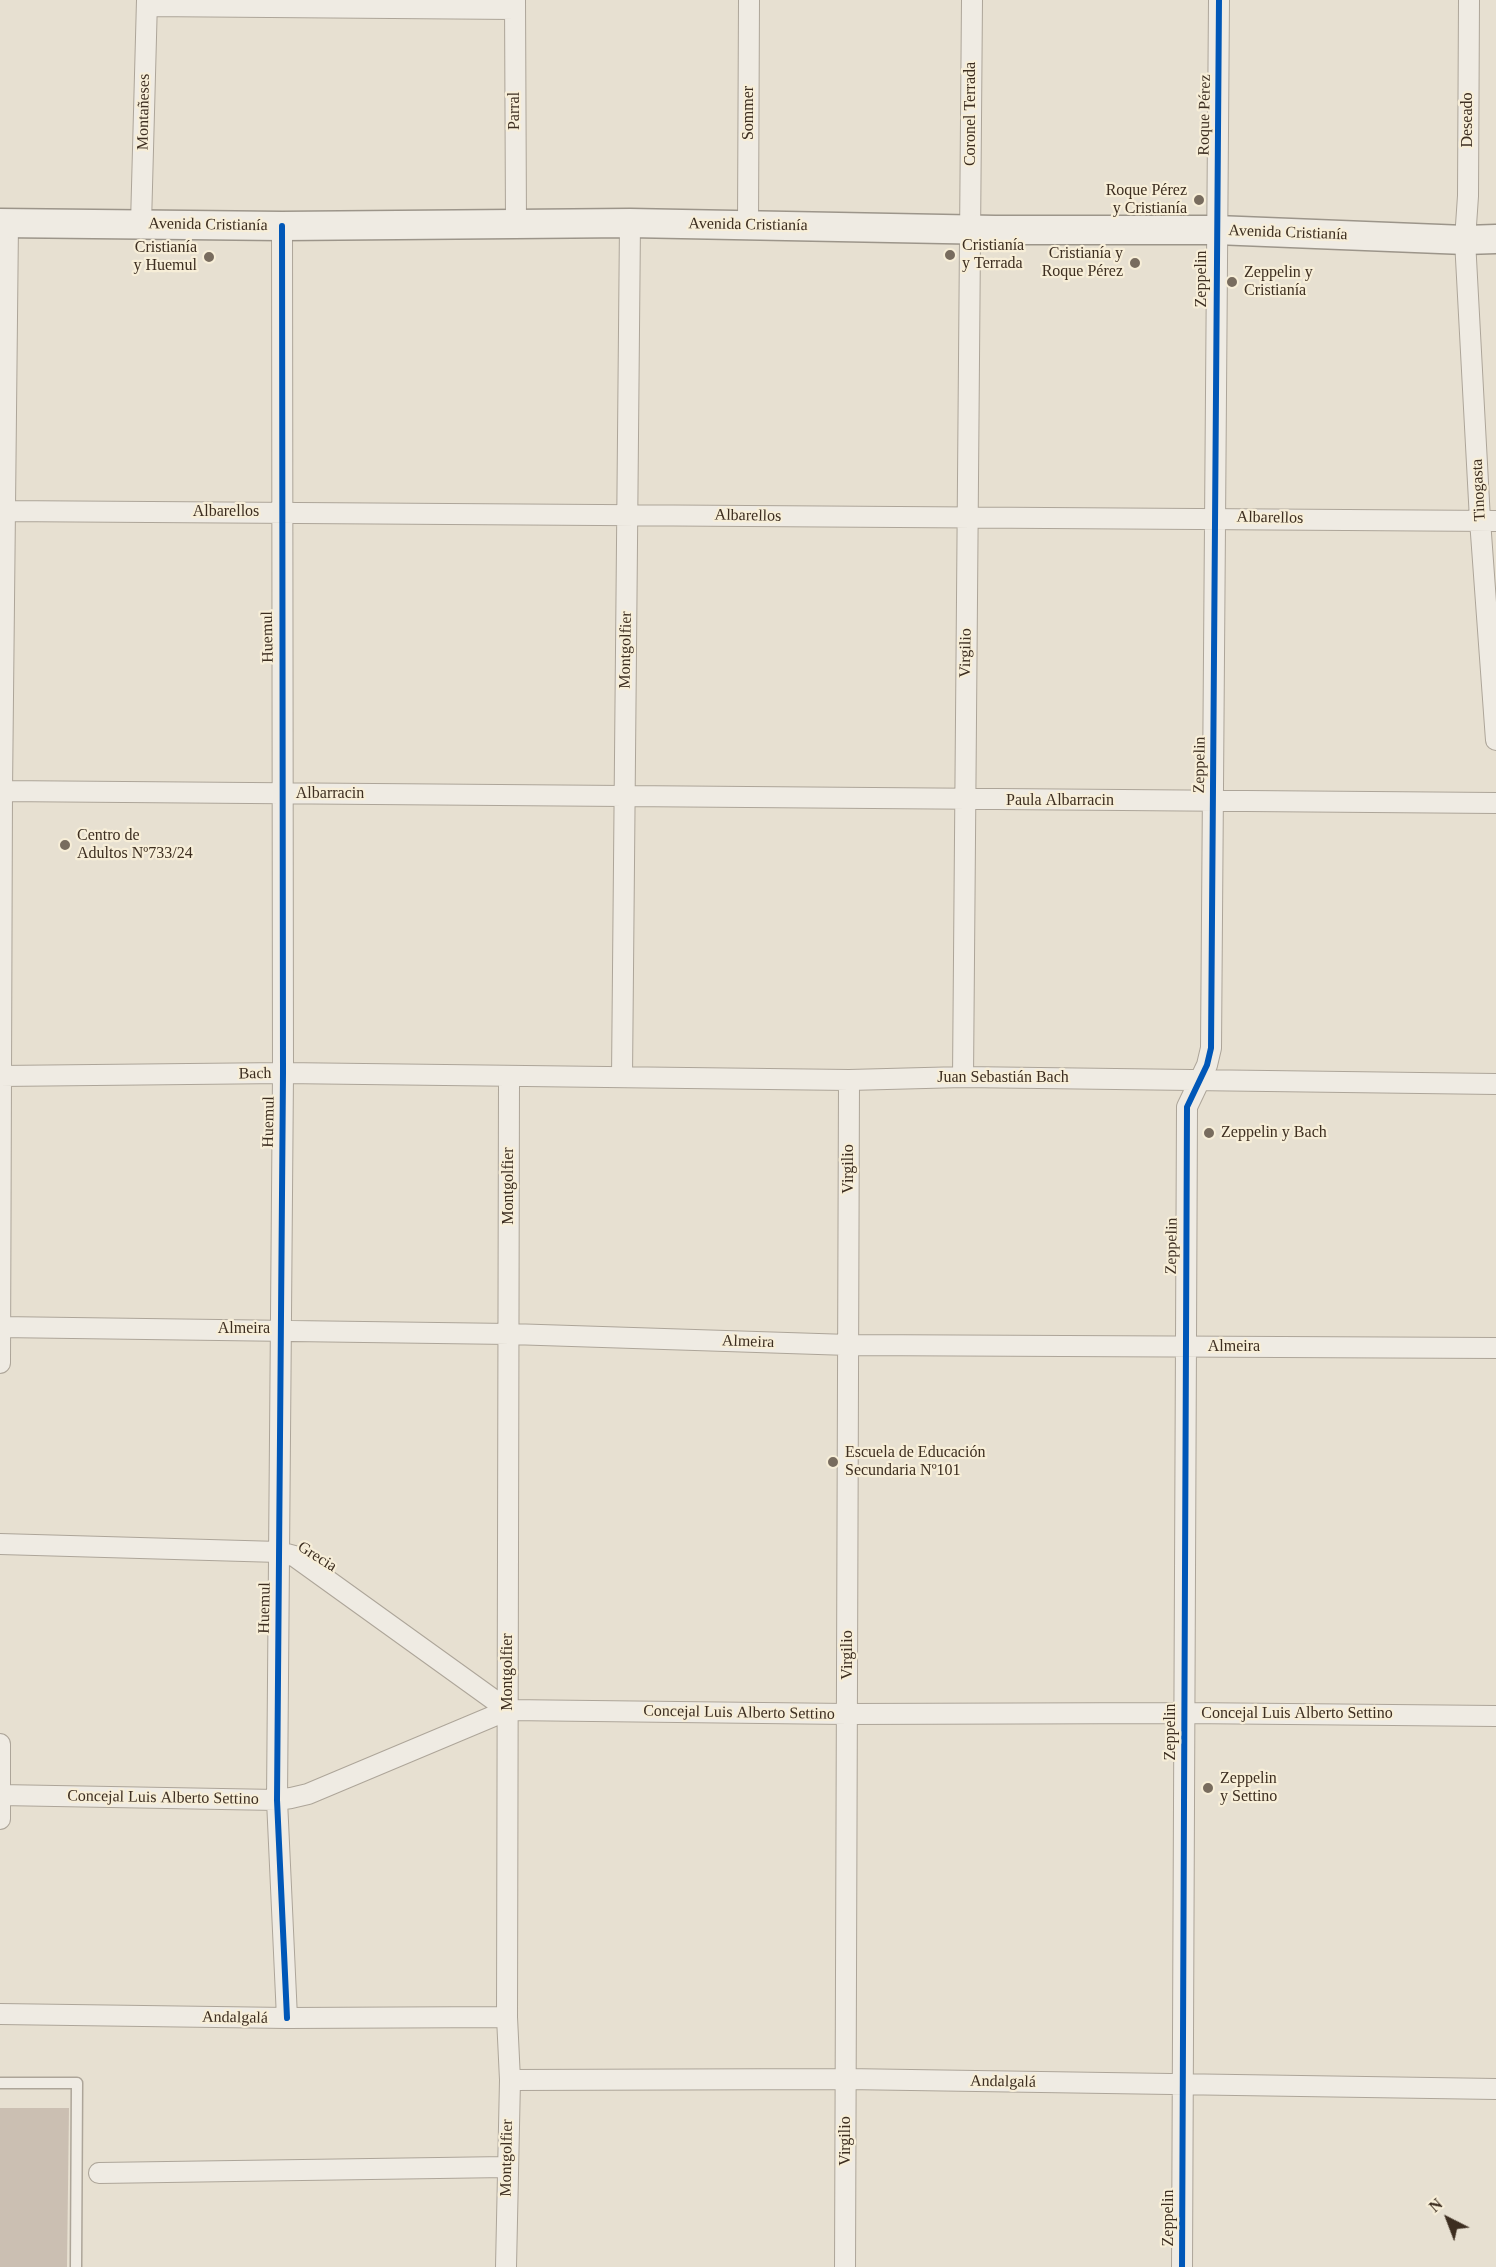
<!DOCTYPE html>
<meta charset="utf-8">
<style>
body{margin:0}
#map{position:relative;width:1496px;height:2267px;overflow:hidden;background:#e7e0d1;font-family:"Times New Roman",serif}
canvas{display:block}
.north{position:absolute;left:1418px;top:2189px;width:60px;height:60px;-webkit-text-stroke:4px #f7eed8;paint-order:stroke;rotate:318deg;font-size:16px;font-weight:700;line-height:24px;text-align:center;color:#3d2e20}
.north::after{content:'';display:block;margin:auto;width:21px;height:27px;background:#3d2e20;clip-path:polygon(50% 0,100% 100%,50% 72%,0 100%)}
</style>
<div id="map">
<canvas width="1496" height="2267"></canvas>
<div class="north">N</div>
</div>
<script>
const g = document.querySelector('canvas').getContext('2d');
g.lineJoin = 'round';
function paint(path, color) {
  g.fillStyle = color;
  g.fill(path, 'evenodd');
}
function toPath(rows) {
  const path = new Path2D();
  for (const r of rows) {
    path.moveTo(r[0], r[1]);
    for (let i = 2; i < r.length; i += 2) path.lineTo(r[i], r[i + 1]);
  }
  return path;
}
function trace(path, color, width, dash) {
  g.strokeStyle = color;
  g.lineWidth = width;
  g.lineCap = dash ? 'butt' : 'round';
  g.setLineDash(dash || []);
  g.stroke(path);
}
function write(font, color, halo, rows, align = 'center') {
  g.font = font + ' "Times New Roman",serif';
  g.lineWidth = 4.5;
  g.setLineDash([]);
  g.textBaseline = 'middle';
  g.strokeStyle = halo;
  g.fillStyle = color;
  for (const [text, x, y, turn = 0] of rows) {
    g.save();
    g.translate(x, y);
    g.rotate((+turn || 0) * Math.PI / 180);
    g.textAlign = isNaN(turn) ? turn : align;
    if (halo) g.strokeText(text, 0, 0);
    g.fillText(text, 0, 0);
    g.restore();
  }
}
const building = toPath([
 [0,2108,69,2108,67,2267,0,2267]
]);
const lane = toPath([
 [0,2083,77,2083,76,2267]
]);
const street = toPath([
 [515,0,516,223],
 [1469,0,1468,196,1465,240,1480,520,1496,740],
 [147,6,515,9],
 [141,224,147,0],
 [748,225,749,0],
 [282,226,283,1073,277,1800,287,2018],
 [0,511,1496,521],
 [0,791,1496,803],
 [0,1076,283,1073,849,1080,963,1077,1496,1084],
 [622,1076,630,223],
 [963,1077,972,0],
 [0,1327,510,1334,849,1345,1496,1348],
 [0,1363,2,791,8,223],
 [0,1544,279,1552,294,1556,508,1710],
 [0,1744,0,1819],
 [0,1795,277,1800,291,1798,308,1794,508,1710,847,1714,1185,1713,1496,1716],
 [0,2014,287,2018,507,2017],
 [510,2080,846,2079,1496,2089],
 [99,2173,506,2167],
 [506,2267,510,2080,507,2017,509,1077],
 [845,2267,849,1080],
 [1182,2267,1187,1107,1207,1065,1211,1048,1219,0]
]);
const secondary = toPath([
 [0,223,282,226,630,223,995,230,1216,230,1465,240,1496,239]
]);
const cycleway = toPath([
 [282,226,283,1073,277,1800,287,2018],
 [1182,2267,1187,1107,1207,1065,1211,1048,1219,0]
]);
const markers = [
 [1199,200,6,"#786c5e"],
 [950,255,6,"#786c5e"],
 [209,257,6,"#786c5e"],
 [1135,263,6,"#786c5e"],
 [1232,282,6,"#786c5e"],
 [65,845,6,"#786c5e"],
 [1209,1133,6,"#786c5e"],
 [833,1462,6,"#786c5e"],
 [1208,1788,6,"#786c5e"]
];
const streetNames = [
 ["Parral",515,111,-90],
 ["Montañeses",144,112,-89],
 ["Sommer",749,113,-90],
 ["Coronel Terrada",971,114,-90],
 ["Roque Pérez",1205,115,-89],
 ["Deseado",1468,120,-90],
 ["Avenida Cristianía",208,225,1],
 ["Avenida Cristianía",748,225,1],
 ["Avenida Cristianía",1288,233,2],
 ["Zeppelin",1202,279,-90],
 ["Tinogasta",1479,490,-93],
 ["Albarellos",226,512],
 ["Albarellos",748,516,1],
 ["Albarellos",1270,518,1],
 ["Huemul",268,637,-91],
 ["Montgolfier",626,650,-89],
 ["Virgilio",966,653,-89],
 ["Zeppelin",1200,765,-89],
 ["Albarracin",330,794],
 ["Paula Albarracin",1060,801],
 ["Bach",255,1074,-1],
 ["Juan Sebastián Bach",1003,1078],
 ["Huemul",269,1122,-89],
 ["Virgilio",849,1169,-90],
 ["Montgolfier",509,1186,-90],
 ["Zeppelin",1172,1246,-89],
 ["Almeira",244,1329],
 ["Almeira",748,1342,2],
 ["Almeira",1234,1347],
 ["Grecia",317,1557,32],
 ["Huemul",265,1608,-89],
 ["Virgilio",848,1655,-90],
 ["Montgolfier",508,1672,-90],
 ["Concejal Luis Alberto Settino",739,1713,1],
 ["Concejal Luis Alberto Settino",1297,1714],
 ["Zeppelin",1171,1732,-90],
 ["Concejal Luis Alberto Settino",163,1798,1],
 ["Andalgalá",235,2018,1],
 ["Andalgalá",1003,2082,1],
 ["Virgilio",846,2141,-90],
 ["Montgolfier",507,2158,-89],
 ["Zeppelin",1169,2218,-90]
];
const poiNames = [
 ["Roque Pérez",1187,191,"right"],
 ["y Cristianía",1187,209,"right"],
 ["Cristianía",962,246],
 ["y Terrada",962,264],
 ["Cristianía",197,248,"right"],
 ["y Huemul",197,266,"right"],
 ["Cristianía y",1123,254,"right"],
 ["Roque Pérez",1123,272,"right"],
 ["Zeppelin y",1244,273],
 ["Cristianía",1244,291],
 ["Centro de",77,836],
 ["Adultos Nº733/24",77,854],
 ["Zeppelin y Bach",1221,1133],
 ["Escuela de Educación",845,1453],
 ["Secundaria Nº101",845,1471],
 ["Zeppelin",1220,1779],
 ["y Settino",1220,1797]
];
paint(building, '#cbbfb2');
trace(lane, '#ada599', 13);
trace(street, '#ada599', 22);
trace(secondary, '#9c958a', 31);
trace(lane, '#efebe3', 10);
trace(street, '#efebe3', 20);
trace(secondary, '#efebe3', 28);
trace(cycleway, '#0057b8', 6);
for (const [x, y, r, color] of markers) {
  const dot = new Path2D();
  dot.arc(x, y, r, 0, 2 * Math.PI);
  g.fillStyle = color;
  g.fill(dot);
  trace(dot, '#f7eed8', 2);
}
write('16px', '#3d2e20', '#f7eed8', streetNames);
write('16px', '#3d2e20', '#f7eed8', poiNames, 'left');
</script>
